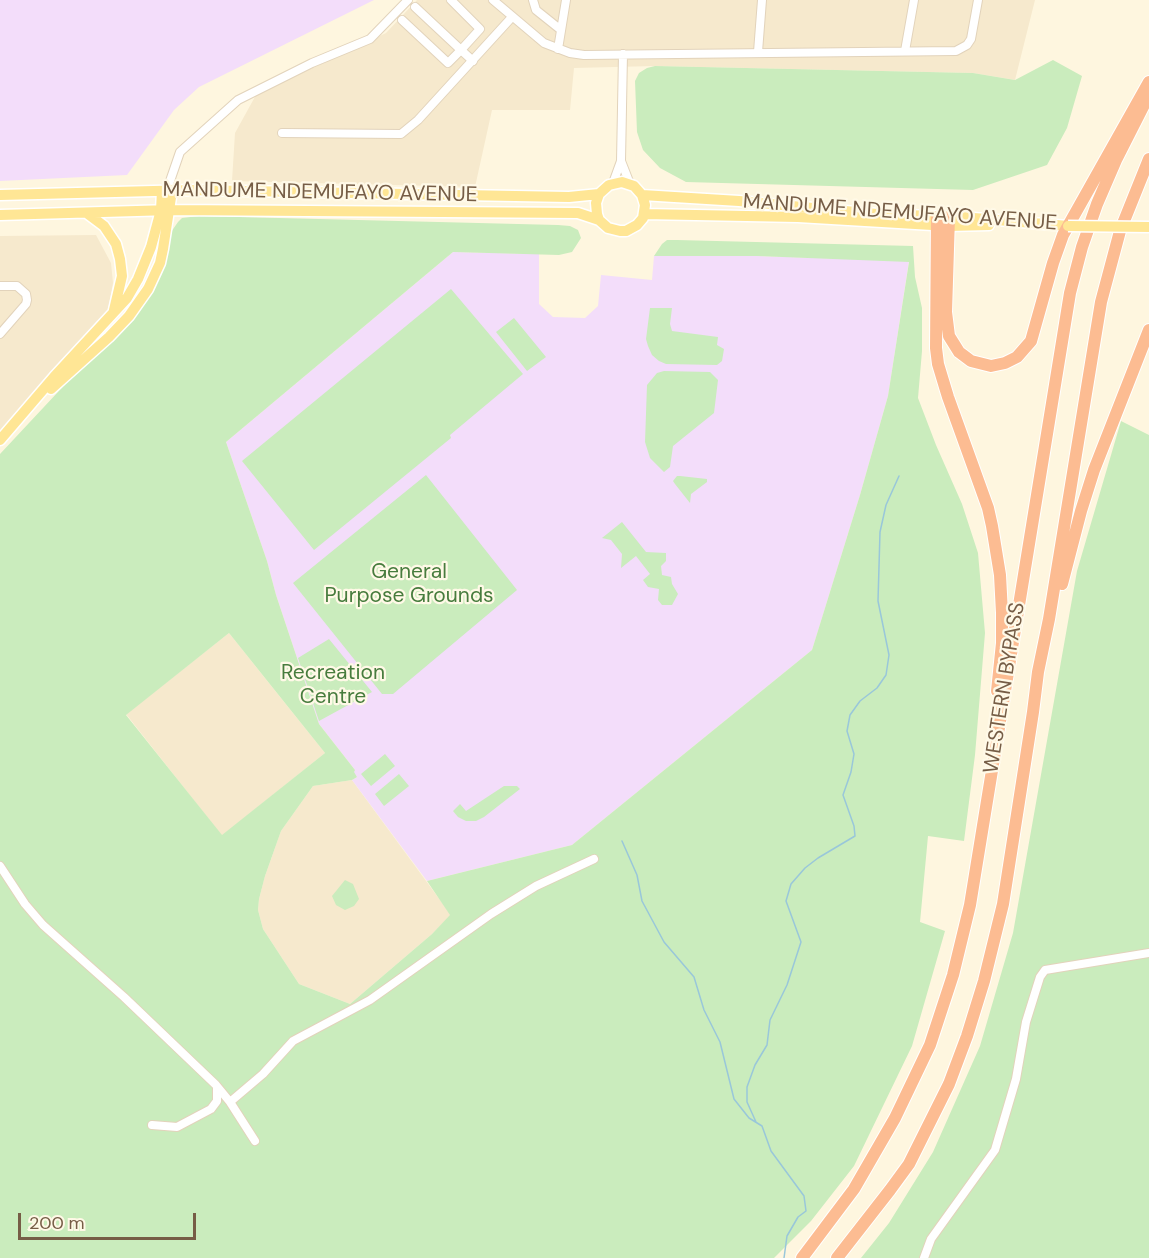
<!DOCTYPE html>
<style>
body{margin:0}
#map{position:relative;width:1149px;height:1258px;overflow:hidden;background:#fef6df;font-family:"DM Sans",sans-serif}
canvas{display:block}
.scale{position:absolute;left:18px;top:1213px;width:178px;height:27px;box-sizing:border-box;border:3px solid #765d46;border-top:0;padding-left:8px;font-size:18px;line-height:21px;white-space:nowrap;color:#765d46;-webkit-text-stroke:4px #fff9e7;paint-order:stroke}
</style>
<div id="map">
<canvas width="1149" height="1258"></canvas>
<div class="scale">200 m</div>
</div>
<script>
const g = document.querySelector('canvas').getContext('2d');
g.lineJoin = 'round';
function paint(path, color) {
  g.fillStyle = color;
  g.fill(path, 'evenodd');
}
function toPath(rows) {
  const path = new Path2D();
  for (const r of rows) {
    path.moveTo(r[0], r[1]);
    for (let i = 2; i < r.length; i += 2) path.lineTo(r[i], r[i + 1]);
  }
  return path;
}
function trace(path, color, width, dash) {
  g.strokeStyle = color;
  g.lineWidth = width;
  g.lineCap = dash ? 'butt' : 'round';
  g.setLineDash(dash || []);
  g.stroke(path);
}
function write(font, color, halo, rows, align = 'center') {
  g.font = font + ' "DM Sans",sans-serif';
  g.lineWidth = 4.5;
  g.setLineDash([]);
  g.textBaseline = 'middle';
  g.strokeStyle = halo;
  g.fillStyle = color;
  for (const [text, x, y, turn = 0] of rows) {
    g.save();
    g.translate(x, y);
    g.rotate((+turn || 0) * Math.PI / 180);
    g.textAlign = isNaN(turn) ? turn : align;
    if (halo) g.strokeText(text, 0, 0);
    g.fillText(text, 0, 0);
    g.restore();
  }
}
const residential = toPath([
 [417,0,1035,0,1015,80,973,73,655,66,574,68,570,110,492,110,475,187,232,181,235,133,256,95,386,33],
 [96,235,111,263,113,283,108,310,0,431,0,236],
 [229,633,325,753,222,836,126,714],
 [352,780,451,915,432,934,350,1004,299,984,263,929,258,910,259,899,265,876,281,831,313,786]
]);
const education = toPath([
 [0,0,374,0,199,87,174,110,127,175,0,181],
 [453,252,539,254,539,304,553,317,585,318,598,306,601,275,652,280,654,256,757,256,909,261,888,396,860,495,812,650,572,845,427,881,352,780,357,777,353,772,355,770,319,724,276,595,267,561,226,442]
]);
const green = toPath([
 [1053,60,1082,76,1067,128,1047,165,973,190,686,182,660,168,643,150,637,132,635,81,639,73,647,68,655,66,973,73,1015,80],
 [199,216,558,225,570,226,578,230,581,238,572,252,559,255,453,252,226,442,267,561,276,595,319,724,355,770,354,772,357,777,352,780,313,786,281,831,265,876,259,899,258,910,263,929,299,984,350,1004,432,934,450,915,427,881,572,845,812,650,860,495,888,396,909,262,757,256,654,256,662,244,667,240,677,240,913,246,915,277,922,308,922,351,918,398,936,445,962,504,978,553,985,633,975,755,964,841,928,836,920,922,945,931,912,1046,854,1166,811,1221,774,1258,0,1258,0,454,129,316,140,301,169,235,178,222,182,218],
 [229,633,325,753,222,835,126,715],
 [451,289,523,374,450,435,451,438,314,550,242,461],
 [650,308,672,308,670,324,672,331,718,337,717,345,724,349,722,361,717,365,666,364,659,361,652,355,648,346,646,339],
 [514,318,546,357,527,371,496,332],
 [664,371,710,372,718,380,714,413,673,446,670,467,664,472,650,458,645,442,647,385,657,373],
 [1121,421,1149,435,1149,1258,861,1258,889,1223,933,1152,980,1046,1013,933,1077,571],
 [426,475,517,590,393,694,382,694,293,583],
 [677,476,680,476,707,479,707,482,691,494,690,503,675,484,673,481],
 [622,522,646,552,666,553,666,561,661,566,662,575,671,577,672,584,678,594,672,605,662,605,658,600,659,589,648,587,643,580,650,574,636,556,621,568,622,554,611,540,602,538],
 [329,639,372,692,319,721,298,658],
 [385,754,395,766,371,786,361,774],
 [399,774,409,786,384,806,375,794],
 [504,786,517,786,520,789,484,817,476,821,466,821,458,817,453,811,460,804,466,811],
 [345,880,353,884,359,899,354,906,345,910,336,905,332,896]
]);
const stream = toPath([
 [622,841,637,875,642,901,664,942,694,977,704,1010,720,1042,734,1099,749,1118,762,1126,771,1151,804,1196,806,1211,798,1217,787,1236,784,1258],
 [756,1122,747,1102,747,1087,755,1065,767,1045,770,1020,787,985,801,942,786,901,791,884,805,868,818,858,855,836,854,826,843,795,851,772,854,754,847,731,850,715,860,701,877,688,886,675,889,655,878,601,880,532,886,505,899,476]
]);
const minor = toPath([
 [451,0,480,29,461,50,473,61],
 [493,0,544,43,570,53,584,55,956,51,967,45,971,39,978,0],
 [533,0,536,10,561,30],
 [402,20,448,63,461,50,415,7],
 [558,49,566,0],
 [905,51,914,0],
 [758,52,762,0],
 [282,133,401,134,418,120,512,17],
 [621,161,630,184],
 [613,183,621,161,623,54],
 [162,191,169,184,180,152,238,100,312,63,370,39,408,0],
 [0,286,17,286,26,294,27,300,26,304,0,334],
 [0,866,25,904,43,925,124,997,216,1085,230,1102,255,1141],
 [230,1102,263,1074,293,1041,370,1000,491,914,536,886,594,859],
 [152,1125,177,1127,211,1109,217,1101,217,1088],
 [924,1258,931,1239,995,1150,1016,1079,1026,1022,1040,977,1045,970,1149,953]
]);
const major = toPath([
 [0,195,192,190,569,197,599,194,609,185,622,182,634,186,642,195,645,205,643,218,637,225,626,231,620,231,608,228,599,220,597,214,596,203,599,194],
 [642,195,739,201,877,214,962,217,1068,226],
 [88,214,104,226,116,244,120,259,122,276,114,310],
 [644,214,798,217,949,226,989,225],
 [0,215,171,210,578,213,599,220],
 [51,389,109,337,129,316,148,289,160,263,163,249,172,191],
 [0,440,54,377,127,298,138,279,151,247,161,210,162,191]
]);
const highway = toPath([
 [937,217,936,348,938,364,948,397,988,508,992,526,1000,575,1002,613,1002,643,997,691],
 [949,217,946,312,949,336,959,352,971,361,991,366,1005,363,1017,357,1031,341,1053,263,1063,235,1149,82],
 [1062,584,1081,511,1094,470,1149,330],
 [802,1258,854,1189,895,1118,930,1045,953,975,970,905,1070,293,1082,247,1097,204,1116,160,1149,95],
 [837,1258,890,1190,909,1164,949,1084,967,1036,984,981,1003,904,1033,712,1038,672,1049,619,1101,302,1120,231,1149,159]
]);
const majorBridge = toPath([
 [1068,226,1149,227]
]);
const streetNames = [
 ["MANDUME NDEMUFAYO AVENUE",320,193,1],
 ["MANDUME NDEMUFAYO AVENUE",900,213,4],
 ["WESTERN BYPASS",1005,688,-81]
];
const parkNames = [
 ["General",409,572],
 ["Purpose Grounds",409,596],
 ["Recreation",333,673],
 ["Centre",333,697]
];
paint(residential, '#f6e9cd');
paint(education, '#f3ddfa');
paint(green, '#caecbd');
trace(stream, '#99c7da', 1.5);
trace(minor, '#e2d3bb', 10);
trace(major, '#fff', 13);
trace(highway, '#fff', 14);
trace(minor, '#fff', 8);
trace(major, '#ffe695', 10);
trace(highway, '#fcbc92', 12);
trace(majorBridge, '#fff', 13, []);
trace(majorBridge, '#ffe695', 10);
write('21px', '#765d46', '#fff9e7', streetNames);
write('21px', '#477c3d', '#fff9e7', parkNames);
</script>
